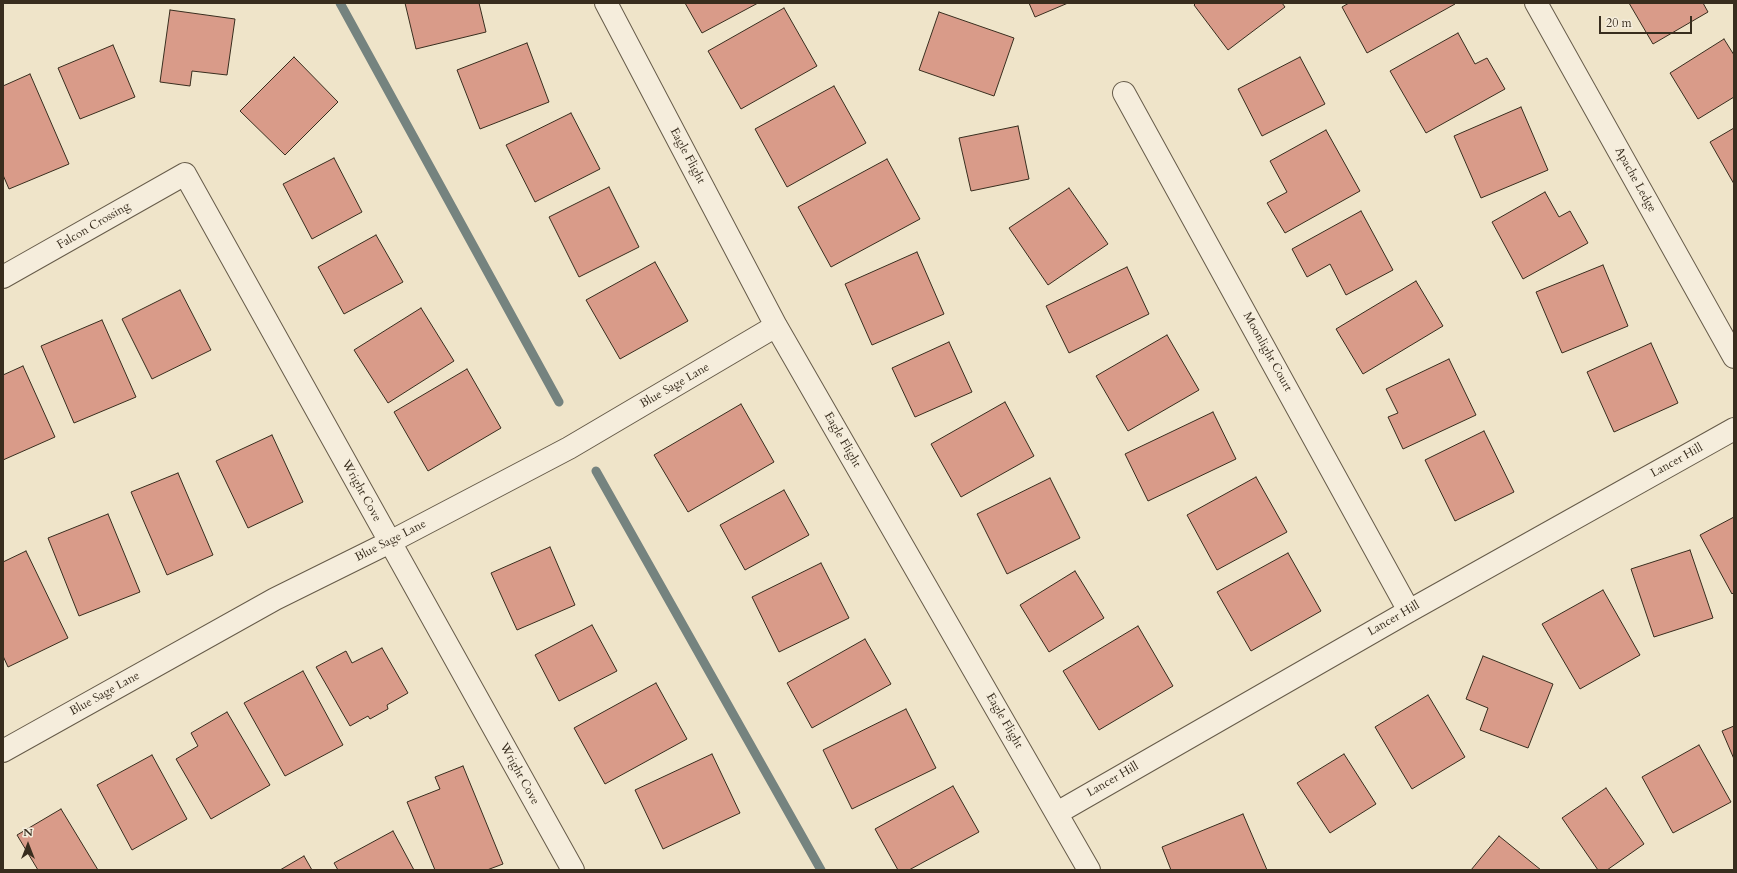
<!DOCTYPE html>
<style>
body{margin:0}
#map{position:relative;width:1737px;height:873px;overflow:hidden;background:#efe4c9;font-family:Cardo,serif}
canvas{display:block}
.frame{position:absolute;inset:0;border:4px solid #382d1e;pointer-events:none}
.north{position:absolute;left:8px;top:825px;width:40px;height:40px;-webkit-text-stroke:3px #f5eddc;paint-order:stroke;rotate:0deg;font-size:11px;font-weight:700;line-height:16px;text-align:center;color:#382d1e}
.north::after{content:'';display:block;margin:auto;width:14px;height:18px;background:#382d1e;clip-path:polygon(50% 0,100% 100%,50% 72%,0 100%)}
.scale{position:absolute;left:1599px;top:16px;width:93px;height:18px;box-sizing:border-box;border:2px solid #382d1e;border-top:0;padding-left:5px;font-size:12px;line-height:14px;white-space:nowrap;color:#382d1e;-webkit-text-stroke:3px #f5eddc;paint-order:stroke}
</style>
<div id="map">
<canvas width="1737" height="873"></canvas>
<div class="frame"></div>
<div class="north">N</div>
<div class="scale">20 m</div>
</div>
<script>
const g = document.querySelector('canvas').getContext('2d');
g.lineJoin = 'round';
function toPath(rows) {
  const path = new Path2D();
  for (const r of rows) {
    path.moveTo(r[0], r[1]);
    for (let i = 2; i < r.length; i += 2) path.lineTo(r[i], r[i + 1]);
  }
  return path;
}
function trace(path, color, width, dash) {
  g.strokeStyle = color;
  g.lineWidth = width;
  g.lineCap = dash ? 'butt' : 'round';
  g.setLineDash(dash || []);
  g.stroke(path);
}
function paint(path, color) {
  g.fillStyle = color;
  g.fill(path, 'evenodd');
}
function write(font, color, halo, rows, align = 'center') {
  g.font = font + ' Cardo,serif';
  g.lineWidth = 3;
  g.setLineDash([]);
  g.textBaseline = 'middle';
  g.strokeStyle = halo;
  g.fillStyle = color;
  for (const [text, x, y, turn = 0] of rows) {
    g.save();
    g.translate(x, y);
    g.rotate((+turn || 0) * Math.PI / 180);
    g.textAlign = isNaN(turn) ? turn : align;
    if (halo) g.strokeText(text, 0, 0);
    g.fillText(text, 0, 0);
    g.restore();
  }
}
const stream = toPath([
 [340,3,559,402],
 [596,471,821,870]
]);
const building = toPath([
 [405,3,479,3,486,32,416,49,405,3],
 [685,3,758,3,702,33,685,3],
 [1029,3,1068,3,1035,17,1029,3],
 [1196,3,1282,3,1285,7,1228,50,1194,5,1196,3],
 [1349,3,1455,3,1455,4,1367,53,1342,7,1349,3],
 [1629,3,1703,3,1708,12,1653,44,1629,3],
 [784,8,817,66,741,109,708,51,784,8],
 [170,10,235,19,227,75,192,71,190,86,160,82,170,10],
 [939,12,1014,38,994,96,919,70,939,12],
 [1458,33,1475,64,1487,58,1505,89,1426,133,1390,71,1458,33],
 [1724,39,1734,55,1734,97,1698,119,1670,73,1724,39],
 [527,43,549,102,480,129,457,70,527,43],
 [113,45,135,97,80,119,58,68,113,45],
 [294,57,338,102,285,155,240,111,294,57],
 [1300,57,1325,104,1262,136,1238,89,1300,57],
 [30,74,69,164,9,189,3,175,3,86,30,74],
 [834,86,866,143,787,187,755,129,834,86],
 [1521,107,1548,170,1481,198,1454,136,1521,107],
 [571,113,600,169,535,202,506,145,571,113],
 [1018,126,1029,179,971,191,959,138,1018,126],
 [1734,128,1734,184,1710,142,1734,128],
 [1326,130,1360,191,1285,233,1267,203,1287,192,1270,161,1326,130],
 [334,158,362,212,312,239,283,184,334,158],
 [887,159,920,219,831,267,798,207,887,159],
 [609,187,639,247,579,277,549,217,609,187],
 [1069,188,1108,244,1048,285,1009,228,1069,188],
 [1545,192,1559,217,1570,211,1588,243,1523,279,1492,222,1545,192],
 [1361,211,1393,270,1346,295,1330,264,1307,277,1292,249,1361,211],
 [376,235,403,282,344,314,318,267,376,235],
 [917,252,944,314,872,345,845,284,917,252],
 [655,262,688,321,620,359,586,300,655,262],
 [1603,265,1628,326,1562,353,1536,292,1603,265],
 [1127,267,1149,314,1069,353,1046,306,1127,267],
 [1416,281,1443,326,1363,374,1336,329,1416,281],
 [180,290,211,350,152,379,122,319,180,290],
 [421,308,454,361,388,403,354,350,421,308],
 [102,320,136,397,74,423,41,346,102,320],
 [1167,335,1199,390,1128,431,1096,376,1167,335],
 [949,342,972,392,915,417,892,368,949,342],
 [1651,343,1678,403,1614,432,1587,372,1651,343],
 [1449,359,1476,415,1403,449,1388,417,1398,413,1386,389,1449,359],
 [23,366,55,437,3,460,3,375,23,366],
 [467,369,501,428,428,471,394,412,467,369],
 [1005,402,1034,456,961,497,931,444,1005,402],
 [741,404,774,462,688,512,654,455,741,404],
 [1213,412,1236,459,1148,501,1125,454,1213,412],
 [1484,431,1514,492,1455,521,1425,460,1484,431],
 [272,435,303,502,248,528,216,461,272,435],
 [178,473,213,555,167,575,131,492,178,473],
 [1256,477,1287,532,1217,570,1187,515,1256,477],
 [1050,478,1080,538,1007,574,977,514,1050,478],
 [784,490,809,535,745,570,720,525,784,490],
 [108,514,140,592,79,616,48,538,108,514],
 [1734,517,1734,592,1732,594,1700,535,1734,517],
 [550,547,575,605,517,630,491,573,550,547],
 [1690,550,1713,618,1654,637,1631,569,1690,550],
 [26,551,68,638,8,667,3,656,3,562,26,551],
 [1288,553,1321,611,1251,651,1217,592,1288,553],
 [821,563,849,618,779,652,752,597,821,563],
 [1075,571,1104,618,1049,652,1020,605,1075,571],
 [1603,590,1640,655,1580,689,1542,624,1603,590],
 [592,625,617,671,559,701,535,655,592,625],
 [1138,626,1173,686,1099,730,1063,671,1138,626],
 [865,639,891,684,812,728,787,683,865,639],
 [382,648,408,693,387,705,388,709,370,719,368,716,350,726,316,667,346,651,352,663,382,648],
 [1483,656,1553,684,1528,748,1480,730,1488,708,1466,699,1483,656],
 [303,671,343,745,285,776,244,703,303,671],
 [656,683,687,739,605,784,574,728,656,683],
 [1428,695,1465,757,1412,789,1375,727,1428,695],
 [906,709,936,768,852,809,823,750,906,709],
 [227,712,270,785,211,819,176,759,198,746,191,733,227,712],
 [1734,726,1734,759,1722,731,1734,726],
 [1699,745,1731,802,1673,833,1642,777,1699,745],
 [712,754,740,813,663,849,635,790,712,754],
 [1344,754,1376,804,1330,833,1297,783,1344,754],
 [152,755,187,819,132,850,97,785,152,755],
 [463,766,503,864,487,870,435,870,407,802,440,789,435,777,463,766],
 [953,786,979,832,909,870,898,870,875,829,953,786],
 [1606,788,1644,844,1607,870,1598,870,1562,818,1606,788],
 [61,809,98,870,38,870,17,835,61,809],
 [1243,814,1267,870,1171,870,1162,847,1243,814],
 [393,831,414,870,338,870,334,863,393,831],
 [1499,836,1541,870,1471,870,1499,836],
 [304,856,312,870,280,870,304,856]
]);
const minor = toPath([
 [606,3,776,326,1089,870],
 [1536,3,1734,357],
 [1124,93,1409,611],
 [3,277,185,174,573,870],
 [3,751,275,599,390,542,569,448,776,326],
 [1057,813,1409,611,1734,429]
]);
const streetNames = [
 ["Eagle Flight",687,156,62],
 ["Apache Ledge",1635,180,61],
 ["Falcon Crossing",94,226,-30],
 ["Moonlight Court",1267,352,61],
 ["Blue Sage Lane",675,386,-30],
 ["Eagle Flight",842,440,60],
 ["Lancer Hill",1677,461,-29],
 ["Wright Cove",361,491,61],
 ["Blue Sage Lane",391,541,-27],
 ["Lancer Hill",1394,619,-30],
 ["Blue Sage Lane",105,694,-29],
 ["Eagle Flight",1004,721,60],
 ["Wright Cove",519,774,61],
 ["Lancer Hill",1113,780,-30]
];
trace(stream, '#75837f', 9);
paint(building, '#d99b89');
trace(building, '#382d1e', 1);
trace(minor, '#665b49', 24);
trace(minor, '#f5eddc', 22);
write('12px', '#382d1e', '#f5eddc', streetNames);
</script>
